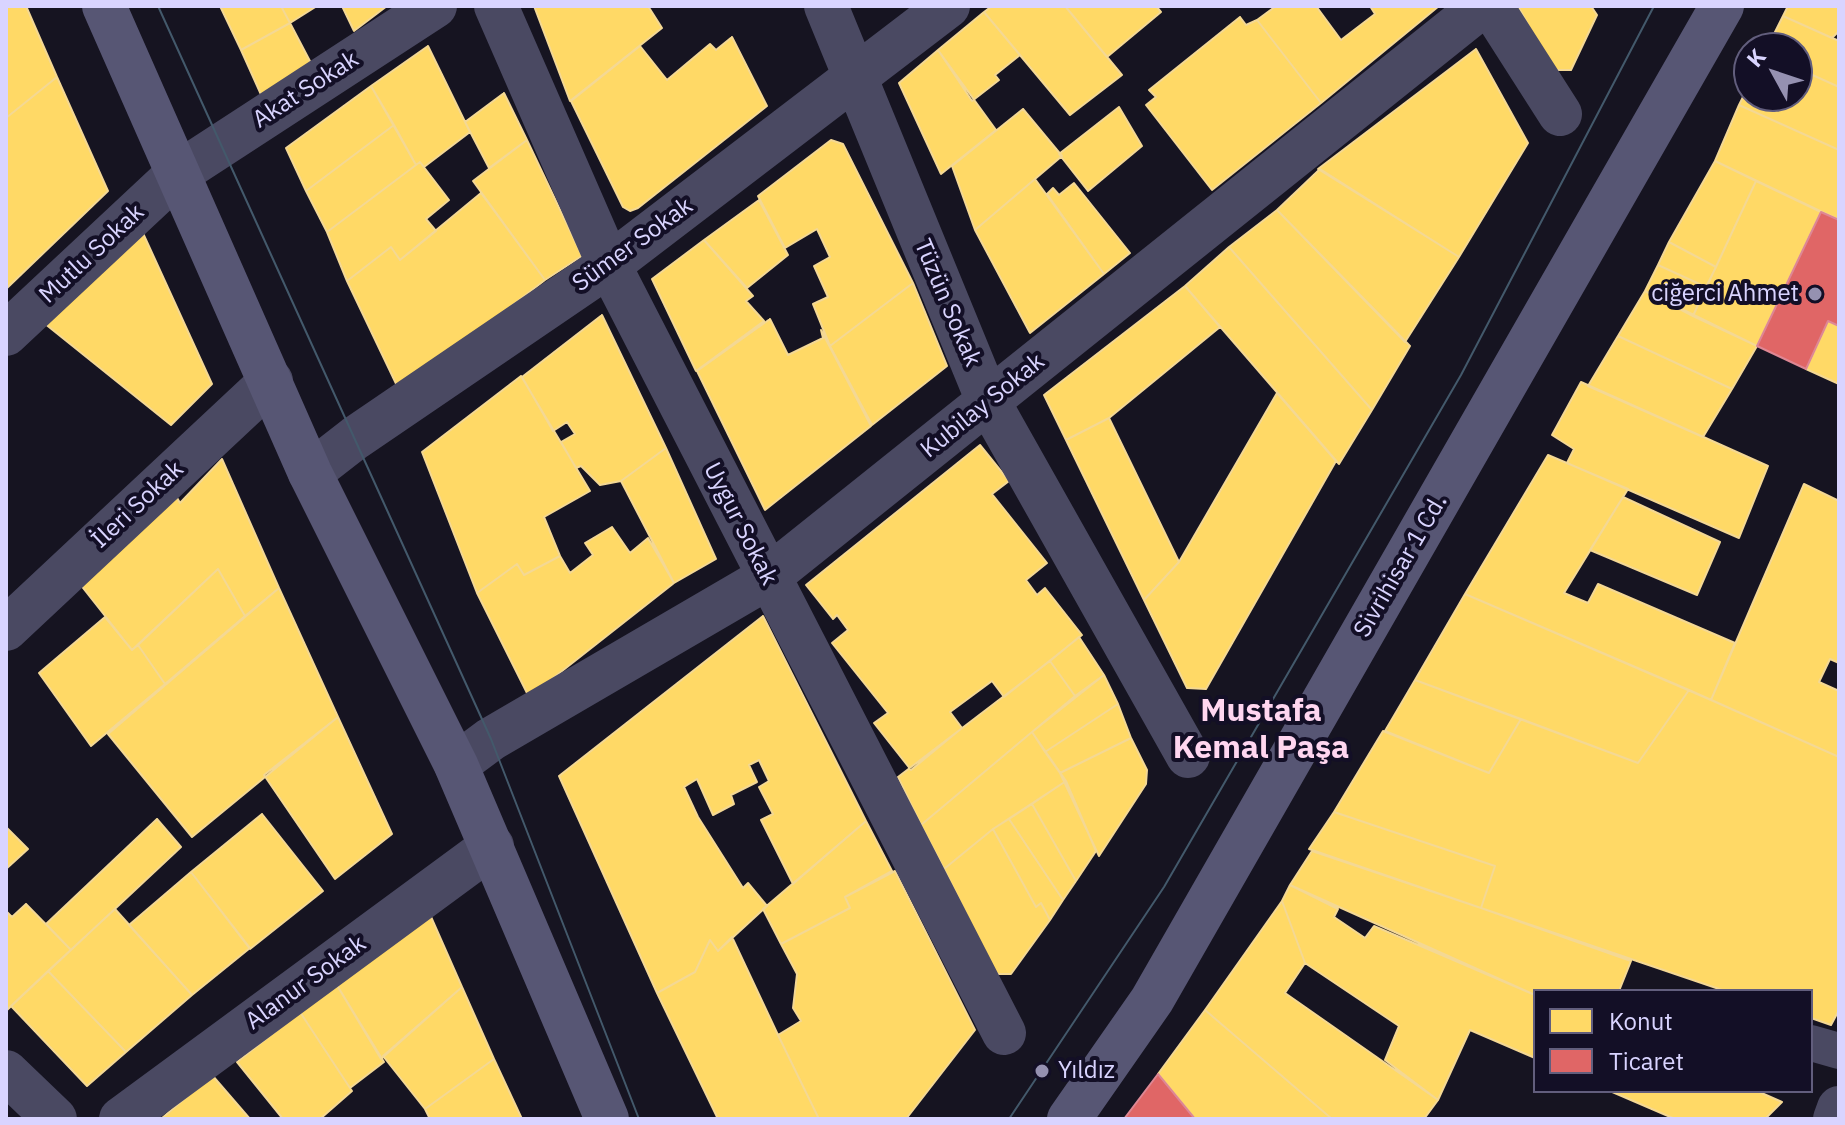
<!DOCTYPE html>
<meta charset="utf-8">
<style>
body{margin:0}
#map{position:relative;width:1845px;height:1125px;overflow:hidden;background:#161421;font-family:"IBM Plex Sans",sans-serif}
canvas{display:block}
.frame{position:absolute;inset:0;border:8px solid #d9d4ff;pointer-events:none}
.legend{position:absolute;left:1533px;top:989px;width:280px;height:104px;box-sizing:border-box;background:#130f26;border:2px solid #625e7d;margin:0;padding:10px 14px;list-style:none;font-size:24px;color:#d9d4ff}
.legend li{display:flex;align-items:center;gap:16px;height:40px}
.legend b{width:40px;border:2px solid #625e7d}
.north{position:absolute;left:1733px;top:32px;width:80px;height:80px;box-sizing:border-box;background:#130f26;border:2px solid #625e7d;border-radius:50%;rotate:310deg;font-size:22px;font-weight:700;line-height:32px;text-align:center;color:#d9d4ff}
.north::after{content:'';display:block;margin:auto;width:28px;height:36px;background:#9591b1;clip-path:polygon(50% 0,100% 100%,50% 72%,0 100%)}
</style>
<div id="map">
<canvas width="1845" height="1125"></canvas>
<div class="frame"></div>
<ul class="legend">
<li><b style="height:22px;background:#ffd966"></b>Konut</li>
<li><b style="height:22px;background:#e06666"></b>Ticaret</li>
</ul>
<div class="north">K</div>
</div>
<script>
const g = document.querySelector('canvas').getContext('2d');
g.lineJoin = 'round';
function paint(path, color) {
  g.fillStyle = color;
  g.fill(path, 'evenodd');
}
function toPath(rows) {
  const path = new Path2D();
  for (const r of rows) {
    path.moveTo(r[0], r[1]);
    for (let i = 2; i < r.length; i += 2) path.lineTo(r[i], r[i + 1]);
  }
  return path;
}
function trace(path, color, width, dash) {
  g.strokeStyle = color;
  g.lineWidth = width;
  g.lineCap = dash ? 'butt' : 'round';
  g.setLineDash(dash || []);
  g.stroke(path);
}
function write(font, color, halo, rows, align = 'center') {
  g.font = font + ' "IBM Plex Sans",sans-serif';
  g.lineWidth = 8;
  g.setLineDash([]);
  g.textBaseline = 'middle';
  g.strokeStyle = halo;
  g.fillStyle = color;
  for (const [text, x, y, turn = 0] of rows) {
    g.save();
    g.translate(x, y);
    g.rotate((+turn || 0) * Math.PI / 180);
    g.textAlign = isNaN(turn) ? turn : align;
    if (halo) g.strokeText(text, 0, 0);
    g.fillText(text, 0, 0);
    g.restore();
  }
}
const homes = toPath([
 [6,6,26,6,57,77,6,118,6,6],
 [220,6,281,6,290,23,241,50,220,6],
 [281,6,317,6,290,23,281,6],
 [342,6,387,6,354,31,342,6],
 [534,6,648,6,662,28,570,101,534,6],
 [992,6,1065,6,1122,75,1070,115,984,12,992,6],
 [1065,6,1156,6,1161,12,1107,57,1065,6],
 [1276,6,1316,6,1341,40,1375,14,1370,6,1439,6,1321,103,1257,20,1276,6],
 [1518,6,1591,6,1597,15,1571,70,1552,70,1518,6],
 [1788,6,1839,6,1839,31,1832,38,1783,16,1788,6],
 [984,12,1020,55,995,75,999,80,972,101,938,50,984,12],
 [1783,16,1839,41,1839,87,1797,68,1797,48,1767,48,1783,16],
 [1240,17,1246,25,1257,20,1321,103,1212,190,1146,105,1156,97,1149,90,1240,17],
 [290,23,312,65,263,99,241,50,290,23],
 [732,37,767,106,638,208,630,211,623,207,571,101,640,46,667,80,710,44,716,50,732,37],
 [428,46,470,132,424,167,420,162,416,165,371,86,428,46],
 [1476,49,1528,143,1459,257,1318,169,1476,49],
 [938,50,996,130,941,174,899,83,938,50],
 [1797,68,1839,87,1839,150,1739,105,1749,85,1749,96,1797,96,1797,68],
 [57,77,108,191,6,289,6,118,57,77],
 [371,86,394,125,306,191,286,148,371,86],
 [504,93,527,140,489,168,465,122,504,93],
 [1739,105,1839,150,1839,220,1715,161,1739,105],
 [1119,107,1142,146,1088,191,1059,154,1119,107],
 [1023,109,1062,156,975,230,952,166,1023,109],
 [394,125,416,165,327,232,306,191,394,125],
 [527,140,582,256,545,280,473,181,527,140],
 [831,140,843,144,913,283,830,346,813,304,828,297,814,266,830,257,817,229,785,248,758,196,831,140],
 [1715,161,1756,181,1716,267,1669,242,1715,161],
 [420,162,449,200,426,219,436,231,400,260,391,247,347,281,327,232,420,162],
 [1320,169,1459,257,1405,342,1277,210,1320,169],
 [1035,179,1104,274,1030,333,975,230,1035,179],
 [1756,181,1821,212,1757,346,1693,316,1756,181],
 [1074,183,1130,253,1104,274,1047,194,1053,188,1059,195,1074,183],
 [481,193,545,280,400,392,347,281,391,247,400,260,481,193],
 [759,200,788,255,747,288,704,240,759,200],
 [1277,210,1410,346,1372,410,1229,247,1277,210],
 [142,231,212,384,171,425,44,323,142,231],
 [704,240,753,296,746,301,764,321,696,371,652,279,704,240],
 [1669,242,1716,267,1706,287,1658,265,1669,242],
 [1229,247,1372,410,1339,464,1185,286,1229,247],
 [1658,265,1706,287,1693,316,1645,291,1658,265],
 [913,283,947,366,872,425,830,346,913,283],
 [1185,286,1220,327,1109,418,1066,440,1044,395,1185,286],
 [1645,291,1757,346,1732,389,1618,336,1645,291],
 [602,315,666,448,621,481,600,485,581,466,576,468,561,442,575,434,567,422,553,431,522,377,602,315],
 [770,319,788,355,823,338,821,330,871,426,765,510,697,371,770,319],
 [1828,321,1839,326,1839,384,1806,369,1828,321],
 [1618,336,1732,389,1703,437,1588,386,1618,336],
 [521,376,590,491,544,517,560,556,524,575,517,564,477,593,422,452,521,376],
 [1581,382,1768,466,1739,538,1567,463,1574,449,1552,435,1581,382],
 [1277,393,1336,461,1206,689,1187,688,1144,600,1179,562,1277,393],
 [1109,418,1179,562,1144,600,1066,440,1109,418],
 [980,445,1009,481,992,494,1047,563,1026,580,1037,595,1045,588,1082,635,1004,697,992,681,950,712,962,728,911,770,874,723,888,713,832,643,848,630,837,615,833,619,806,585,980,445],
 [666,448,716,559,674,583,621,481,666,448],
 [1548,455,1628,489,1564,593,1588,603,1598,584,1735,643,1711,700,1465,594,1548,455],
 [222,459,279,588,245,616,218,569,132,650,72,574,168,482,180,503,222,459],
 [1804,484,1839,501,1839,663,1830,659,1819,682,1839,691,1839,757,1711,700,1804,484],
 [1623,497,1720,542,1697,595,1590,550,1623,497],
 [612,527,630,553,648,538,674,583,529,697,477,593,517,564,524,575,560,556,570,573,593,555,585,543,612,527],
 [218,569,245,616,165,684,138,645,218,569],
 [279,588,338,717,192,837,108,734,279,588],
 [1465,594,1689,690,1638,763,1415,680,1465,594],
 [763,616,866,821,793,884,761,820,773,814,759,787,769,781,759,760,749,765,757,782,731,795,734,804,713,815,697,779,684,787,698,817,743,888,748,883,767,906,718,951,710,940,695,972,657,993,559,776,763,616],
 [105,617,132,650,138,645,165,684,91,746,39,673,105,617],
 [1079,637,1104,675,1075,696,1050,661,1079,637],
 [1050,661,1075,696,921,825,898,777,1050,661],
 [1104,675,1118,704,1045,752,1032,732,1104,675],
 [1415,680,1521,719,1489,773,1385,731,1415,680],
 [1689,690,1839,757,1839,1010,1831,1025,1811,1018,1811,991,1725,991,1481,908,1495,866,1334,812,1383,731,1489,773,1521,719,1638,763,1689,690],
 [1118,704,1131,738,1060,773,1045,752,1118,704],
 [338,717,392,834,335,879,264,775,338,717],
 [1032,732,1066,781,993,829,944,869,921,825,1032,732],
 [1131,738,1147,770,1146,784,1099,856,1060,773,1131,738],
 [1066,781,1096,851,1076,881,1032,804,1066,781],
 [1032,804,1076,881,1063,900,1009,819,1032,804],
 [1334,812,1495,866,1481,908,1309,849,1334,812],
 [262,814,323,891,250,949,191,872,262,814],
 [157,819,181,847,71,950,46,924,157,819],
 [1009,819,1063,900,1050,920,1041,903,1036,907,993,829,1009,819],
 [866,821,892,871,845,897,850,908,781,944,763,909,866,821],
 [6,827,28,849,6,869,6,827],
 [993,829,1036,907,1041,903,1050,920,1011,974,996,974,944,869,993,829],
 [1312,851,1481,908,1631,961,1619,991,1535,991,1535,995,1290,885,1312,851],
 [895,871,975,1030,906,1119,819,1119,778,1035,801,1021,793,1008,797,974,781,944,850,908,845,897,895,871],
 [191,872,250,948,192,995,129,925,191,872],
 [1290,885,1338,909,1334,917,1365,938,1374,926,1535,995,1535,1058,1470,1030,1438,1100,1385,1060,1399,1026,1305,963,1282,901,1290,885],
 [1282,901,1305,963,1285,993,1438,1100,1424,1119,1332,1119,1205,1010,1282,901],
 [26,904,71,950,6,1011,6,911,12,917,26,904],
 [115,909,192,995,126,1052,48,971,115,909],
 [428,910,462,987,381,1059,335,982,428,910],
 [732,937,778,1035,819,1119,718,1119,657,993,695,972,710,940,718,951,732,937],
 [48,971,126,1052,87,1086,11,1006,48,971],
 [335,982,384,1062,350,1088,300,1012,335,982],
 [462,987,494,1059,425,1109,383,1056,462,987],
 [1205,1010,1332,1119,1195,1119,1158,1074,1205,1010],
 [300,1012,352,1091,320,1119,283,1119,237,1062,300,1012],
 [494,1059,522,1119,430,1119,425,1109,494,1059],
 [212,1075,250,1119,161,1119,212,1075],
 [1610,1091,1757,1091,1782,1102,1765,1119,1675,1119,1610,1091]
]);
const shops = toPath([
 [1821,212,1839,220,1839,326,1828,321,1806,369,1757,346,1821,212],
 [1158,1074,1195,1119,1124,1119,1158,1074]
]);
const lane = toPath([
 [1811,1043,1839,1051]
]);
const street = toPath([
 [496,6,609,265,1004,1033],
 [826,6,988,401,1188,756],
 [1491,6,1560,114],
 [6,334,177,174,435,6],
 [310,473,355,438,609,265,948,6],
 [6,629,271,381],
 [456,765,491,739,767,578,1482,6],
 [6,1072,55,1119],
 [121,1119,492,846],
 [1835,1119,1839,1108]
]);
const secondary = toPath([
 [104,6,310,473,456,765,607,1119],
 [1069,1119,1152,1000,1722,6]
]);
const tram = toPath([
 [158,6,491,739,639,1119],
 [1009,1119,1164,887,1461,375,1654,6]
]);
const markers = [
 [1815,294,8,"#9591b1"],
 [1042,1071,8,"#9591b1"]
];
const streetNames = [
 ["Akat Sokak",306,90,-33],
 ["Sümer Sokak",633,245,-36],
 ["Mutlu Sokak",92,254,-43],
 ["Tüzün Sokak",947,303,67],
 ["Kubilay Sokak",983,406,-39],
 ["İleri Sokak",138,505,-43],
 ["Uygur Sokak",740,524,63],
 ["Sivrihisar 1 Cd.",1401,566,-60],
 ["Alanur Sokak",306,983,-36]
];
const poiNames = [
 ["ciğerci Ahmet",1799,294],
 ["Yıldız",1058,1071,"left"]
];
const districtNames = [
 ["Mustafa",1261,712],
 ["Kemal Paşa",1261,749]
];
paint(homes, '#ffd966');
trace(homes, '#f4d894', 2);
paint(shops, '#e06666');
trace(shops, '#de8794', 2);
trace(lane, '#4a4962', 36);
trace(street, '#4a4962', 44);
trace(secondary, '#575674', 44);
trace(tram, '#43596b', 2);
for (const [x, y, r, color] of markers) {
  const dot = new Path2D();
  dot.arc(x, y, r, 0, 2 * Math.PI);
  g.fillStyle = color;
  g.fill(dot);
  trace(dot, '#130f26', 3);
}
write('24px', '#d9d4ff', '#130f26', streetNames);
write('24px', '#d9d4ff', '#130f26', poiNames, 'right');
write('bold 32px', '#ffd6f0', '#130f26', districtNames);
</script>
